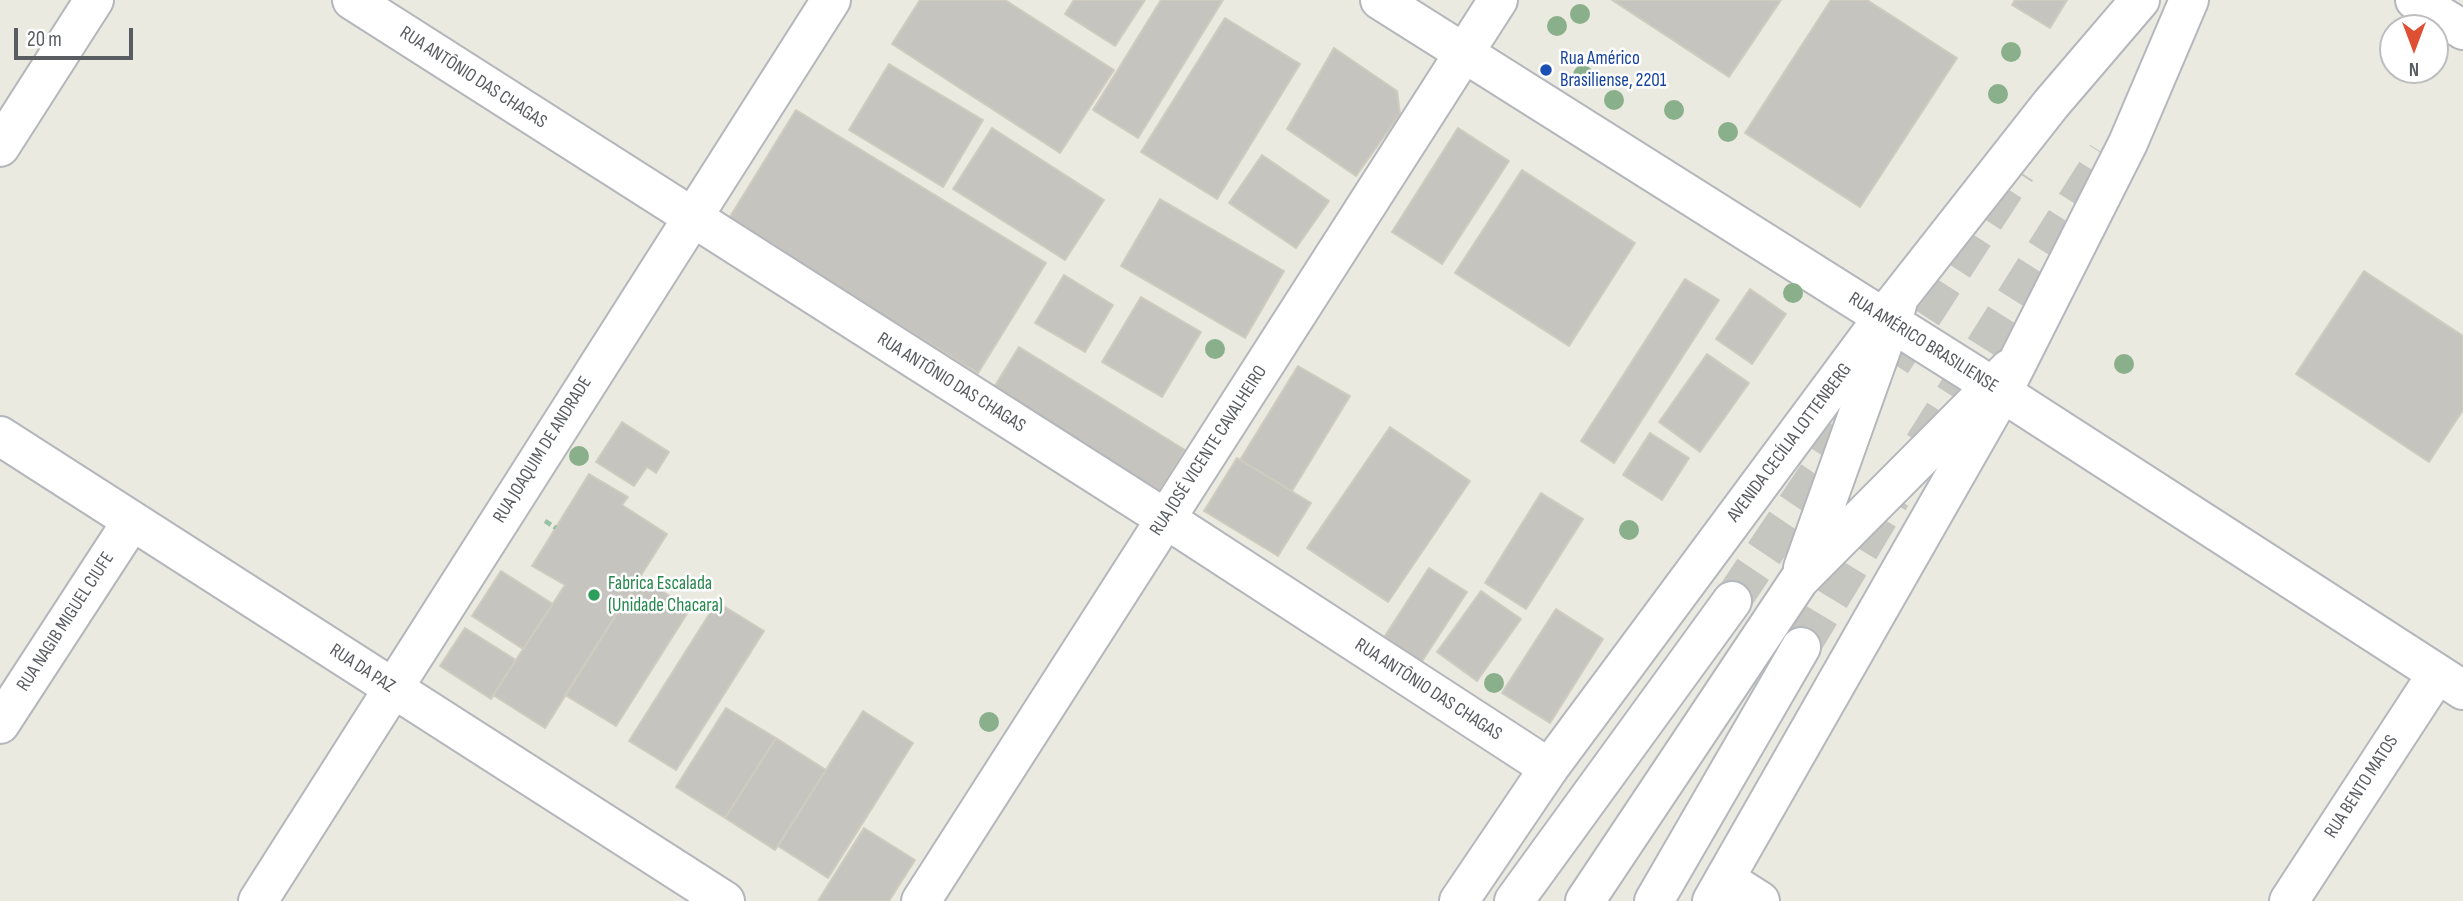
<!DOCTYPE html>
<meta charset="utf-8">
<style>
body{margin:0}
#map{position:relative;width:2463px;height:901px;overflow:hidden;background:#ebeae1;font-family:"Sofia Sans Condensed",sans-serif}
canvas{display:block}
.north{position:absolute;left:2379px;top:14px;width:70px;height:70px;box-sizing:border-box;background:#fff;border:2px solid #bdbec0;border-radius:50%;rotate:180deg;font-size:19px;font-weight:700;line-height:28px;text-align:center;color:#595c61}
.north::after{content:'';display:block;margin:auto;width:24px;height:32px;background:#de4f34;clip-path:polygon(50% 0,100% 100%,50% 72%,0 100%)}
.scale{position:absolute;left:14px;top:28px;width:119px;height:32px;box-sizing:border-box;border:4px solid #595c61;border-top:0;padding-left:9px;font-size:21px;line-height:24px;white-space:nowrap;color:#595c61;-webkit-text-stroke:5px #fff;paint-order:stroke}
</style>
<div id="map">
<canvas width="2463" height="901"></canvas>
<div class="north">N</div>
<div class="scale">20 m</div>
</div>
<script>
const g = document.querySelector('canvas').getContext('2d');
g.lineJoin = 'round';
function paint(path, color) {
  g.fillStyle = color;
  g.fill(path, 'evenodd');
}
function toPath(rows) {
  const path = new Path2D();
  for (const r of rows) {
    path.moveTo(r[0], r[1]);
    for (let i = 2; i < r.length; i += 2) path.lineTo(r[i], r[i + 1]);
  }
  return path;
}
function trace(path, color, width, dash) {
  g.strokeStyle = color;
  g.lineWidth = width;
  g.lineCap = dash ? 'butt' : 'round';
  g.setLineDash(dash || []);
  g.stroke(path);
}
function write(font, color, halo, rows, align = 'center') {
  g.font = font + ' "Sofia Sans Condensed",sans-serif';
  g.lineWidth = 5;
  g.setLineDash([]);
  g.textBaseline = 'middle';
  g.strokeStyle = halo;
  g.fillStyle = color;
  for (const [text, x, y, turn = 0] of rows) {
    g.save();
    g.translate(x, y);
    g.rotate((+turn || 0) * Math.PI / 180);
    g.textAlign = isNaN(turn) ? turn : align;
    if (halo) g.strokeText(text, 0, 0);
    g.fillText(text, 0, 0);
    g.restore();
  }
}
const building = toPath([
 [920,0,1005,0,1114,70,1060,153,892,44,920,0],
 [1074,0,1145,0,1115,46,1065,14,1074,0],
 [1161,0,1223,0,1138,138,1093,110,1161,0],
 [1612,0,1781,0,1729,77,1612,0],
 [1831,0,1867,0,1957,58,1860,207,1745,133,1831,0],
 [2015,0,2067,0,2050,28,2012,5,2015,0],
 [1225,18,1300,64,1217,199,1141,152,1225,18],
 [1334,48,1397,91,1400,114,1356,176,1287,129,1334,48],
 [889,64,983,120,943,187,849,130,889,64],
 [796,110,1046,263,978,373,728,220,796,110],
 [992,128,1104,200,1065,260,953,189,992,128],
 [1458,128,1509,161,1442,264,1392,232,1458,128],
 [1262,155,1329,201,1296,248,1229,203,1262,155],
 [1522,170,1635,243,1569,346,1455,273,1522,170],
 [1160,199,1284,271,1245,338,1121,266,1160,199],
 [2364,271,2463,336,2463,410,2429,462,2296,374,2364,271],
 [1064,275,1113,305,1085,352,1035,323,1064,275],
 [1685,279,1719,300,1614,463,1581,441,1685,279],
 [1750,289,1786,314,1752,364,1716,339,1750,289],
 [1141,297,1201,332,1162,397,1102,362,1141,297],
 [1019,347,1185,450,1157,495,991,392,1019,347],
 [1707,354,1749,383,1700,452,1659,422,1707,354],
 [1298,366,1350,396,1292,491,1240,460,1298,366],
 [622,422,669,452,656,473,647,467,634,486,596,462,622,422],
 [1390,427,1470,481,1388,602,1307,548,1390,427],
 [1650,433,1689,458,1662,500,1623,475,1650,433],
 [1237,458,1311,503,1278,556,1204,511,1237,458],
 [589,474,628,497,622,505,667,534,545,728,493,695,565,585,532,566,589,474],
 [1541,493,1583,519,1526,609,1485,583,1541,493],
 [1429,568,1467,592,1419,666,1381,642,1429,568],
 [501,571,553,604,523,649,472,616,501,571],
 [640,577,690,609,616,726,565,695,640,577],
 [1481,591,1521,619,1477,681,1437,652,1481,591],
 [717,602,764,631,676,770,629,741,717,602],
 [1556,609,1603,639,1550,723,1502,693,1556,609],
 [465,628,516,660,491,699,440,666,465,628],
 [726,708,776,738,725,818,676,787,726,708],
 [863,711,913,743,828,878,778,846,863,711],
 [776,738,826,770,775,850,725,818,776,738],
 [864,828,915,860,889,901,818,901,864,828]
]);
const secondaryTunnel = toPath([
 [1892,363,2017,170],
 [1923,445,2106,155],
 [1732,601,1845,433],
 [1801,647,1892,496]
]);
const path = toPath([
 [545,521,556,528]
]);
const street = toPath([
 [352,0,1166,519,1549,768],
 [1380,0,1992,386,2463,690],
 [2415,0,2463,30],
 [0,147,94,0],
 [0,436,725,901],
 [1803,568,1897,305],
 [0,724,132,521],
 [1727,880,1760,901],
 [258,901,831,0],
 [921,901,1498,0],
 [1585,901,1799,580,2009,369],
 [2289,901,2437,674]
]);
const secondary = toPath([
 [1459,901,1549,768,1882,319,2051,104,2140,0],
 [1514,901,1732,601],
 [1654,901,1801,647],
 [1712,901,2002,393,2128,143,2189,0]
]);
const trees = [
 [1580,14],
 [1557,26],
 [2011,52],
 [1583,75],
 [1998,94],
 [1614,100],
 [1674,110],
 [1728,132],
 [1793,293],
 [1215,349],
 [2124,364],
 [579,456],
 [1629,530],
 [1494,683],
 [989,722]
];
const markers = [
 [1546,70,7,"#1a4fb4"],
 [594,595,7,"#2e9e5b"]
];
const transitNames = [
 ["Rua Américo",1560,59],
 ["Brasiliense, 2201",1560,81]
];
const streetNames = [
 ["RUA ANTÔNIO DAS CHAGAS",473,78,33],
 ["RUA AMÉRICO BRASILIENSE",1923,343,32],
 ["RUA ANTÔNIO DAS CHAGAS",951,383,32],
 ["AVENIDA CECÍLIA LOTTENBERG",1790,443,-53],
 ["RUA JOAQUIM DE ANDRADE",543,450,-58],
 ["RUA JOSÉ VICENTE CAVALHEIRO",1209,451,-57],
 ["RUA NAGIB MIGUEL CIUFE",66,622,-57],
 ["RUA DA PAZ",362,669,33],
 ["RUA ANTÔNIO DAS CHAGAS",1428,690,33],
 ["RUA BENTO MATOS",2362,787,-57]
];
const leisureNames = [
 ["Fabrica Escalada",608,584],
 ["(Unidade Chacara)",608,606]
];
paint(building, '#c6c4be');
trace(building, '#cfccbf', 2);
trace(secondaryTunnel, '#c6c6c1', 38, [38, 19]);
trace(street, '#b3b6bb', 42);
trace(secondary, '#b4b7bd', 42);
trace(path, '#98c2a8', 4.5, [7, 3.5]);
trace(street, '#fff', 38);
trace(secondary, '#fff', 38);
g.fillStyle = '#89b08a';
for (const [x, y] of trees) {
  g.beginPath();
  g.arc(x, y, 10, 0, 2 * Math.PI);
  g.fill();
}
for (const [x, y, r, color] of markers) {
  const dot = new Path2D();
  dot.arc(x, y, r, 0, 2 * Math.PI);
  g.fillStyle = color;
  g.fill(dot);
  trace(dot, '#fff', 2.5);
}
write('19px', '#164399', '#fff', transitNames, 'left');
write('19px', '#595c61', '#fff', streetNames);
write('19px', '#27864d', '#fff', leisureNames, 'left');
</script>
